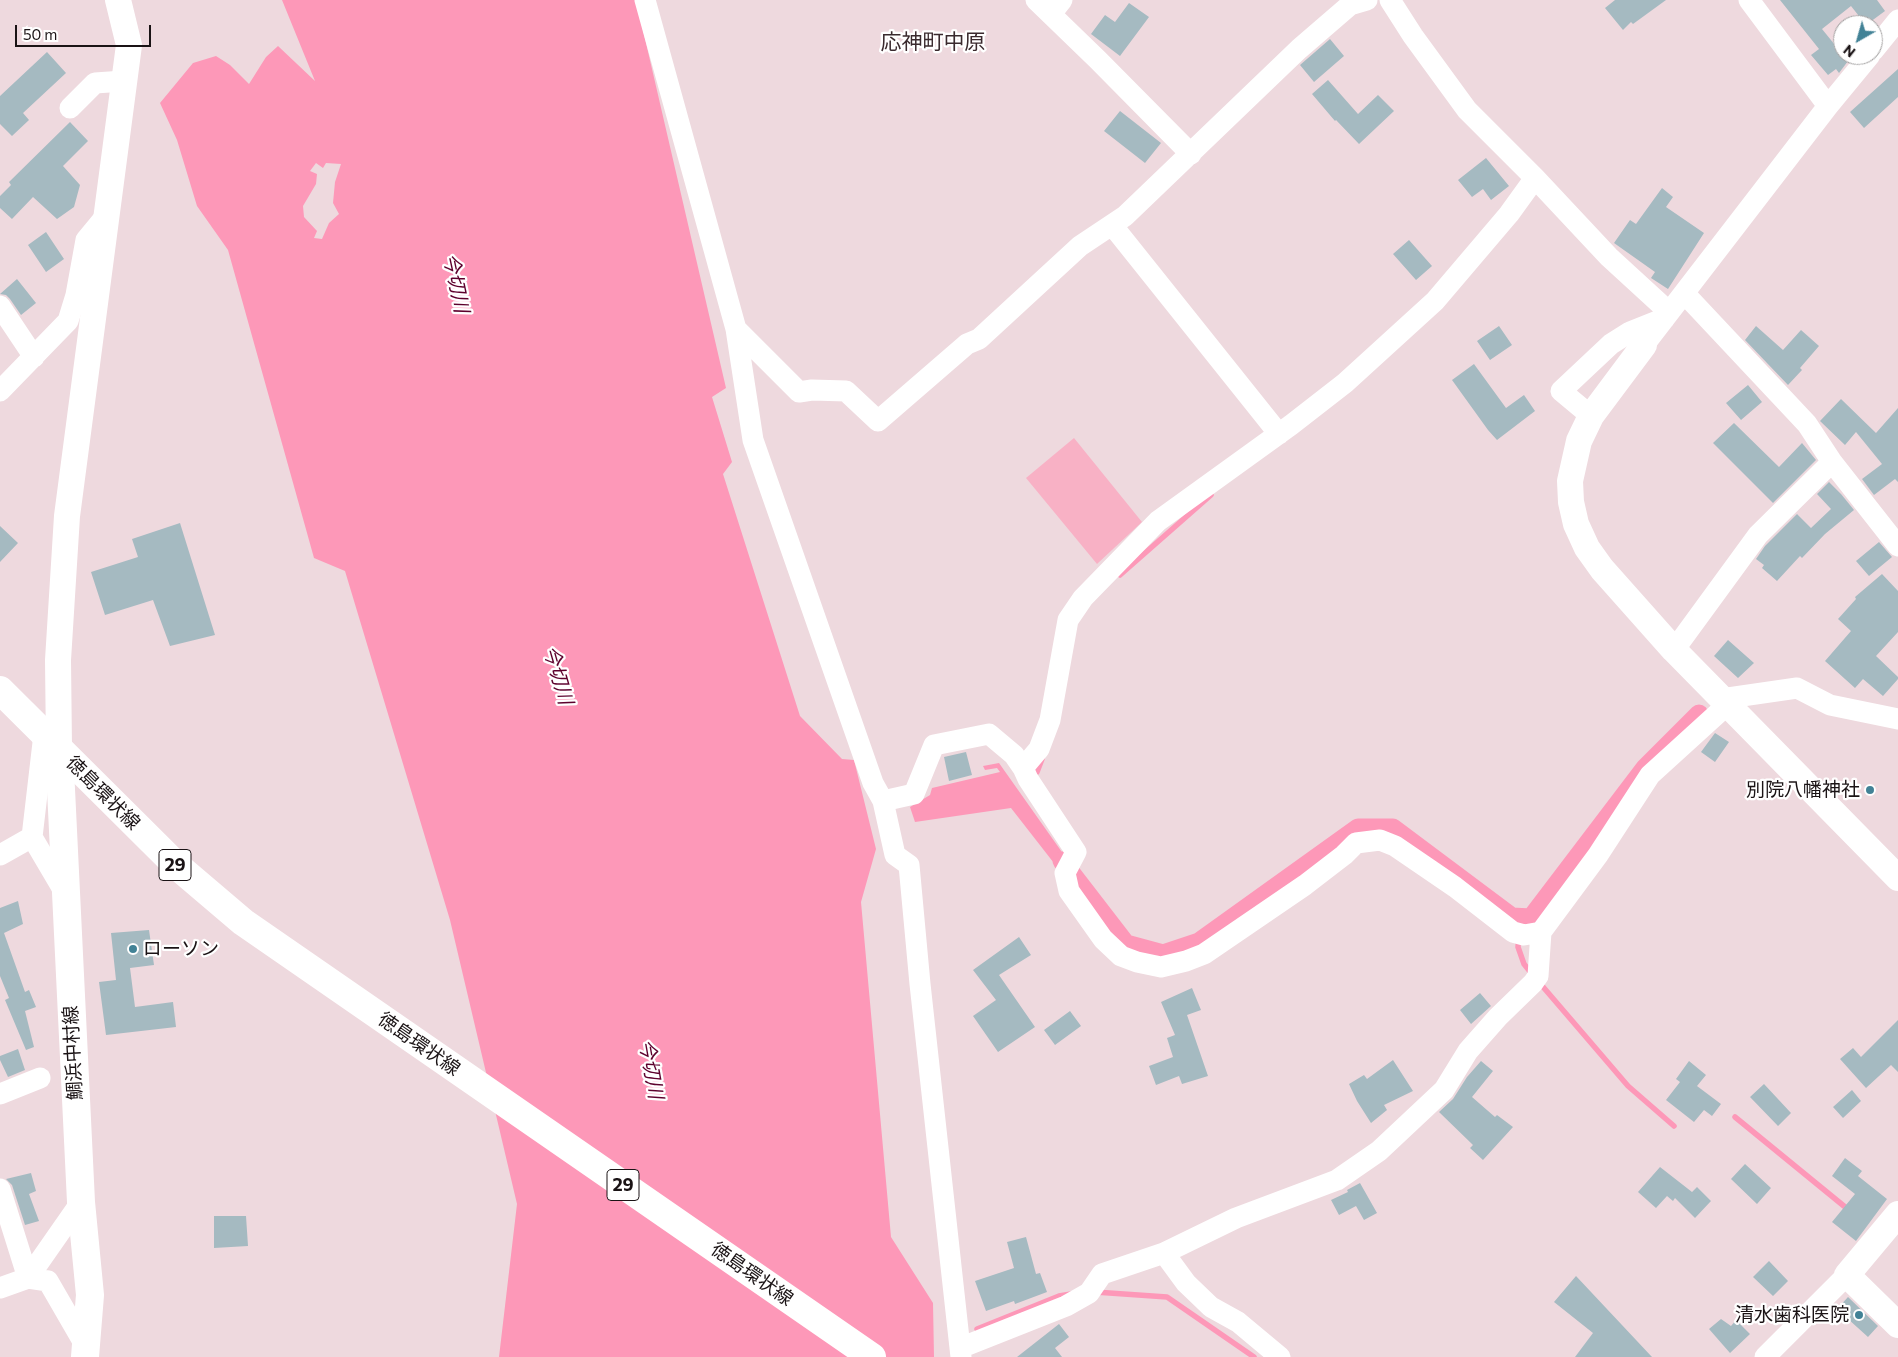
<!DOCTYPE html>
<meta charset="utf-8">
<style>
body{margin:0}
#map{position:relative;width:1898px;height:1357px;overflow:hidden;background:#eed9de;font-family:Commissioner,sans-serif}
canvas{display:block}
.north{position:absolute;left:1833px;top:15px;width:50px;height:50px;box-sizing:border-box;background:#fff;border:1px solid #a3a1a1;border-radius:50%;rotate:218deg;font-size:14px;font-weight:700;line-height:20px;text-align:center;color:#1a1315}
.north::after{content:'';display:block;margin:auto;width:18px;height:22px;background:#428296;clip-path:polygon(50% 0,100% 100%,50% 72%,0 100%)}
.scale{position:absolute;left:15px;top:25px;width:136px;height:22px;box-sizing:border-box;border:2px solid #1a1315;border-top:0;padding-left:6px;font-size:15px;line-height:18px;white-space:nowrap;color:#1a1315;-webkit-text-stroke:4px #fff;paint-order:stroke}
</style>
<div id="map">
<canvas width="1898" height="1357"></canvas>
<div class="north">N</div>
<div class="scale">50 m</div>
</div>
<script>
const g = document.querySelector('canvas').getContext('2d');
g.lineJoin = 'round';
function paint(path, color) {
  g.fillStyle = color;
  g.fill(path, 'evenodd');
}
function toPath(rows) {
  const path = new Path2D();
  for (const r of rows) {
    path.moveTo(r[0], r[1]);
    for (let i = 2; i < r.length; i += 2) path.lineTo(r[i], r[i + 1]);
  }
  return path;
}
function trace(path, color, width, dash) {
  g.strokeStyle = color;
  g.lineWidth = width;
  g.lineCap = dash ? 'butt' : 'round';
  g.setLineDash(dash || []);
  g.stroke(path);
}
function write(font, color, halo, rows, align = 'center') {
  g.font = font + ' Commissioner,"Noto Sans JP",sans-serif';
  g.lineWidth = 4.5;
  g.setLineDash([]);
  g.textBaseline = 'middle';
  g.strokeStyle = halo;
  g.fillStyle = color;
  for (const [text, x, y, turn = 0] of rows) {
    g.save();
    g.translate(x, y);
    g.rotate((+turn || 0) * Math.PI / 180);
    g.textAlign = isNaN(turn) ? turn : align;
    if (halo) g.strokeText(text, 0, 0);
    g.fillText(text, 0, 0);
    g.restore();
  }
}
const green = toPath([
 [1074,438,1142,522,1097,564,1026,478]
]);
const water = toPath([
 [282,0,636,0,726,388,712,397,732,462,723,474,800,716,842,759,854,760,876,849,861,902,891,1237,933,1303,934,1357,499,1357,517,1204,450,920,345,571,314,558,228,250,197,206,177,140,160,103,193,63,216,56,230,65,249,84,266,57,278,46,315,81],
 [316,163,323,168,326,163,341,164,335,182,333,203,339,214,329,223,322,239,314,238,317,231,304,217,303,206,316,184,317,174,310,171],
 [999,763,1064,855,1057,867,1011,808,915,822,910,807,930,795,932,788,1000,772,997,768,985,770,983,766]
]);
const stream = toPath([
 [1120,575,1211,495],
 [1037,772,1042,759],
 [1520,918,1518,947,1524,964,1532,974],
 [1538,981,1628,1086,1674,1126],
 [1735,1117,1850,1211],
 [1095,1292,1167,1297,1254,1357],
 [977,1329,1059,1296,1071,1294]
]);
const canal = toPath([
 [1062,861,1126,944,1163,954,1199,942,1358,828,1393,828,1512,917,1531,918,1645,768,1699,714]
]);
const building = toPath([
 [1615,0,1666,0,1633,24,1631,22,1623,30,1605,8],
 [1780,0,1877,0,1885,11,1866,25,1851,6,1822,29,1848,61,1839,73,1836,69,1828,75,1811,55,1819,49],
 [1129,3,1149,17,1120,56,1091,34,1105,15,1115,22],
 [1330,39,1344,56,1314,82,1300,65],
 [47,52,66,73,23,113,29,120,12,136,0,124,0,96],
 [1898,69,1898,97,1864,128,1850,112],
 [1328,80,1358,114,1378,95,1394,111,1359,144,1336,120,1335,121,1312,94],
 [1120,111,1161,143,1145,163,1104,131],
 [70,122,88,141,63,166,80,185,74,207,57,219,33,197,12,219,0,208,0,196,11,185,9,182],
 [1486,158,1509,186,1491,200,1483,189,1472,197,1458,180],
 [1662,188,1673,197,1666,207,1704,233,1668,289,1651,278,1655,272,1614,243,1630,220,1636,224],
 [46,232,64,259,46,272,28,245],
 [1409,240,1432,266,1416,280,1393,254],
 [17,279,36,303,21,315,10,299,6,295,0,294],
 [1499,326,1512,345,1490,360,1477,341],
 [1756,326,1783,350,1801,330,1819,346,1800,368,1802,370,1788,385,1745,340],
 [1474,364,1506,408,1524,395,1535,411,1497,440,1488,430,1452,380],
 [1748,385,1762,402,1741,420,1726,403],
 [1841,399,1876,433,1898,408,1898,482,1895,479,1874,495,1862,479,1882,464,1856,432,1845,445,1820,421],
 [1734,423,1779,467,1802,443,1816,460,1773,503,1713,443],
 [1829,482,1841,494,1854,510,1825,534,1802,558,1800,556,1777,581,1762,568,1764,565,1756,559,1765,546,1797,514,1811,528,1831,509,1817,494],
 [180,523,215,635,170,646,153,600,105,615,91,572,138,557,132,539],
 [0,526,18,543,0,562],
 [1879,542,1892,557,1869,576,1856,561],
 [1882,574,1898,591,1898,632,1876,656,1898,677,1898,679,1883,696,1863,679,1855,688,1825,661,1851,631,1838,619,1856,599,1855,597],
 [1728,640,1754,663,1738,678,1714,656],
 [1715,733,1729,742,1715,762,1701,752],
 [966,752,972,775,949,781,944,757],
 [18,901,23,924,4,933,25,992,29,990,36,1007,25,1011,34,1047,26,1050,5,1000,9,998,0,976,0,908],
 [149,930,154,965,130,968,135,1007,173,1002,176,1027,106,1035,99,982,116,980,111,933],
 [1019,937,1031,955,999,975,1035,1027,998,1052,973,1016,996,1000,973,970],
 [1192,988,1201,1010,1187,1015,1208,1076,1182,1084,1179,1076,1156,1085,1149,1066,1173,1057,1167,1038,1175,1035,1161,1002],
 [1480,993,1491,1006,1471,1024,1460,1010],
 [1070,1011,1081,1026,1055,1045,1044,1030],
 [1898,1020,1898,1072,1891,1065,1866,1088,1840,1059,1853,1048,1861,1057],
 [18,1049,25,1070,8,1077,0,1060,0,1056],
 [1393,1060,1413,1091,1384,1105,1387,1110,1371,1123,1357,1101,1349,1084,1364,1075,1367,1079],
 [1481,1061,1493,1071,1472,1097,1495,1117,1497,1115,1513,1127,1483,1160,1470,1148,1473,1145,1439,1112,1453,1099,1467,1077],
 [1689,1061,1706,1075,1697,1086,1721,1104,1712,1116,1704,1110,1694,1122,1666,1100,1680,1082,1676,1079],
 [1764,1084,1791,1113,1778,1126,1750,1097],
 [1852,1090,1861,1101,1843,1118,1833,1107],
 [1845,1158,1862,1171,1858,1176,1887,1199,1856,1241,1832,1222,1855,1194,1832,1176],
 [1745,1164,1771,1188,1757,1204,1731,1179],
 [1660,1167,1692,1192,1697,1187,1711,1201,1695,1218,1675,1198,1673,1201,1667,1196,1656,1208,1638,1192],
 [31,1173,36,1191,29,1194,39,1221,25,1225,12,1185,6,1179],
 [1360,1183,1377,1213,1364,1220,1356,1206,1339,1215,1331,1200,1348,1192,1347,1190],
 [214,1216,246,1216,248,1246,214,1248],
 [1026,1237,1036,1274,1040,1273,1047,1292,1015,1304,1014,1301,986,1311,975,1281,1014,1268,1007,1242],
 [1769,1261,1788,1281,1773,1296,1753,1277],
 [1576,1276,1652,1357,1575,1357,1593,1333,1554,1302],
 [1848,1297,1878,1326,1868,1337,1837,1309],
 [1721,1319,1731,1326,1736,1320,1750,1334,1730,1353,1709,1329],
 [1059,1324,1069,1337,1055,1348,1062,1357,1017,1357]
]);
const minor = toPath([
 [645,0,736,329,753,440,873,783,883,801,895,855,909,865,920,984,961,1357],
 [1036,0,1098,60,1191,154],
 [1390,0,1413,36,1467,110,1535,178,1609,257,1669,312],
 [1749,0,1828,106],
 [1051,14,1062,0],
 [1873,51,1898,20],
 [70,108,95,83,124,81],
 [1535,178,1509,214,1435,301,1345,383,1291,425,1158,521,1083,598,1068,620,1050,720,1039,749,1023,768,1028,779,1076,852,1065,873,1069,891,1103,939,1121,956,1137,962,1161,967,1186,961,1204,954,1305,885,1344,855,1356,843,1380,840,1395,846,1455,887,1513,932,1524,935,1541,932],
 [1112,225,1279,434],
 [1684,293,1807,424,1832,462,1898,546],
 [0,306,34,357],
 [736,329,799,392,812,390,846,391,878,421,967,344,979,339,1080,246,1125,216,1299,49,1350,5,1367,0],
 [1644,345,1828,106,1870,55],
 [0,391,68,321,76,295,86,240,105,217],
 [1591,416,1561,391,1611,344,1630,332,1665,318],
 [1674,650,1758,535,1832,462],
 [1721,699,1797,688,1830,705,1898,719],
 [883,801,914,794,934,745,989,734,1014,755,1023,768],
 [32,837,44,734],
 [0,855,32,837,65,893],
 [0,1094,40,1078],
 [0,1189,28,1278,48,1281,85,1345],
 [1164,1253,1186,1283,1211,1307,1238,1322,1280,1357],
 [0,1288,28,1278,81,1202],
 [960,1348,1066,1306,1089,1293,1102,1274,1164,1253,1236,1218,1337,1180,1379,1151,1444,1090,1468,1051,1498,1017,1533,983,1538,976,1541,932,1598,855,1650,775,1727,705],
 [1765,1357,1847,1275]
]);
const tertiary = toPath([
 [1644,345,1591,416,1579,441,1570,481,1571,502,1576,524,1587,548,1602,569,1674,650,1898,878],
 [59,748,58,660,67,516,129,45,118,0],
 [1898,1214,1847,1275,1898,1325]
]);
const secondary = toPath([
 [59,748,81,1202,90,1295,85,1357]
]);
const primary = toPath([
 [0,690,176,865,243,922,872,1357]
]);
const markers = [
 [1870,790,5,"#428296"],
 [133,949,5,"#428296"],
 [1859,1315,5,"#428296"]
];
const shields = [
 [175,865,32],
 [623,1185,32]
];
const shieldNames = [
 ["29",175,865],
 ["29",623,1185]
];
const poiNames = [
 ["別院八幡神社",1860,790],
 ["ローソン",143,949,"left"],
 ["清水歯科医院",1849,1315]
];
const streetNames = [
 ["徳島環状線",103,793,45],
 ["徳島環状線",419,1044,35],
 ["鯛浜中村線",73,1053,-93],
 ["徳島環状線",752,1274,35]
];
const waterNames = [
 ["今切川",456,283,78],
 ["今切川",558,675,74],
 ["今切川",651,1069,80]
];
const quarterNames = [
 ["応神町中原",933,42]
];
paint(green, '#f8b1c5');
paint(water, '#fd98b8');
trace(stream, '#fd98b8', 5.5);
trace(canal, '#fd98b8', 19);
paint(building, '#a5bac1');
trace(minor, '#fff', 21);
trace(tertiary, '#fff', 26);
trace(secondary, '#fff', 28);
trace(primary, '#fff', 28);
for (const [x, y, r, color] of markers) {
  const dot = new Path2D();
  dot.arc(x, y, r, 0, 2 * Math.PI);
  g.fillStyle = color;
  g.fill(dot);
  trace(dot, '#fff', 2);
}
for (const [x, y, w] of shields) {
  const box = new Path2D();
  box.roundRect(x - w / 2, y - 15.5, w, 31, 4);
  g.fillStyle = '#fff';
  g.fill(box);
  trace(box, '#1a1315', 1);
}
write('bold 18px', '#1a1315', null, shieldNames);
write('19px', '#1a1315', '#fff', poiNames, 'right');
write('19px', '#1a1315', '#fff', streetNames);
write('italic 20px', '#5d012d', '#fff', waterNames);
write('21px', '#3a2a2e', '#fff', quarterNames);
</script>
